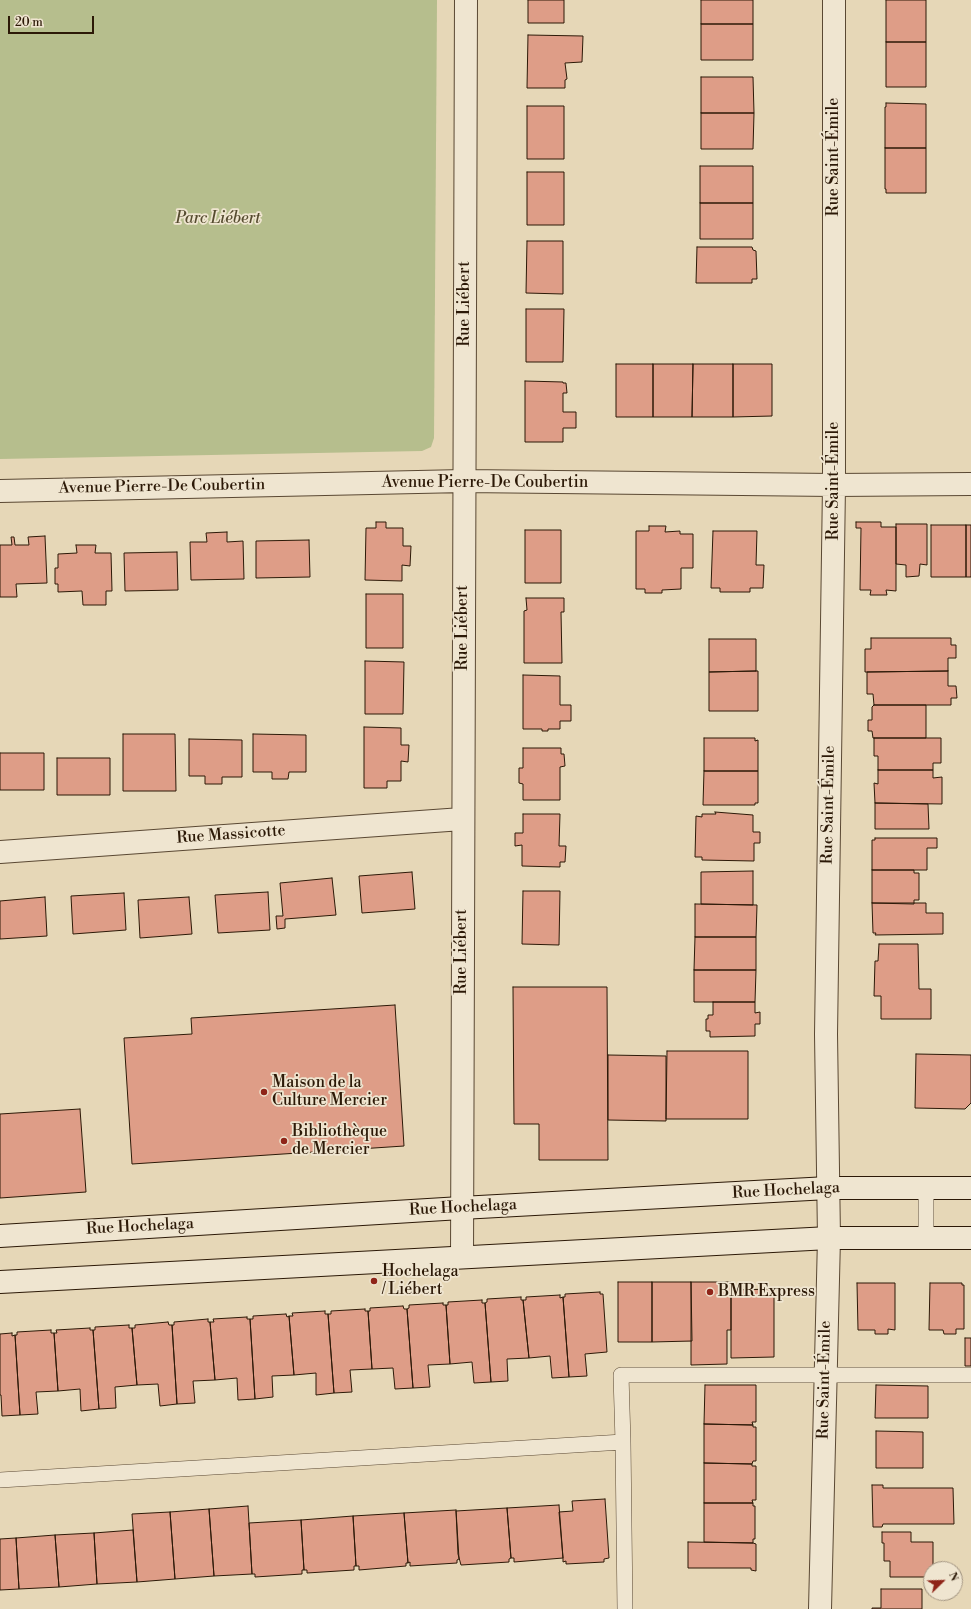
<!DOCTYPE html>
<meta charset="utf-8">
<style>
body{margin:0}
#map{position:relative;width:971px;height:1609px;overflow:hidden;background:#e6d7b7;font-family:"Libre Bodoni",serif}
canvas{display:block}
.north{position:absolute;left:923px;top:1561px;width:40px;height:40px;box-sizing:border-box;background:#efe5d0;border:1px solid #a19380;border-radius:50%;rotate:67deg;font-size:11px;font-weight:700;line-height:16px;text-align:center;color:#2c1907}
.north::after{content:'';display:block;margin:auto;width:14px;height:18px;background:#8f2418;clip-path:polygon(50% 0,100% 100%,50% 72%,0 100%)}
.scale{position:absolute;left:8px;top:16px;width:86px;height:18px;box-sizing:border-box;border:2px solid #2c1907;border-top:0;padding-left:5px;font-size:12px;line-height:14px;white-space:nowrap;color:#2c1907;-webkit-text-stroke:3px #efe5d0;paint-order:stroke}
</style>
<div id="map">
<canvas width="971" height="1609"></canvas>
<div class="north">N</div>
<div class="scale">20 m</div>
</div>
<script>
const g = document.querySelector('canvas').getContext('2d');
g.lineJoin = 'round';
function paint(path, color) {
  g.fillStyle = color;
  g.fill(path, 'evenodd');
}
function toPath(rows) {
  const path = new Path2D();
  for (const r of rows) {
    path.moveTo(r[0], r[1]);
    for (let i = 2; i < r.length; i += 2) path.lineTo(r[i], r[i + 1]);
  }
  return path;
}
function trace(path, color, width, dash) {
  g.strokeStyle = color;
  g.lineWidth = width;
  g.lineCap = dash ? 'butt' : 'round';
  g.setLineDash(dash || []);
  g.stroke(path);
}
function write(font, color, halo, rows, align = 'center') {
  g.font = font + ' "Libre Bodoni",serif';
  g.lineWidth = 3.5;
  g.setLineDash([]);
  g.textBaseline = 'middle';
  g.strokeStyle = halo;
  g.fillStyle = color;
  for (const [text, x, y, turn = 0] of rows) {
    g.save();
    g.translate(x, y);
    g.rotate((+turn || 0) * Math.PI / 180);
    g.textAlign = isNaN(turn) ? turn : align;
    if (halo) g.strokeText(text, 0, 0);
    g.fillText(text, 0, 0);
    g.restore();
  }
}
const green = toPath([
 [0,0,437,0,434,438,431,447,422,451,0,459]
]);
const building = toPath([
 [528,0,564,0,564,23,528,23,528,0],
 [701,0,753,0,753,24,701,24,701,0],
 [886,0,926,0,926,42,886,42,886,0],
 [701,24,753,24,753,60,701,60,701,24],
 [528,35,583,36,582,62,565,63,567,79,565,80,565,88,527,88,528,35],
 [886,42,926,42,926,87,886,87,886,42],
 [701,77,753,77,754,113,701,113,701,77],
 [886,103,926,104,926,148,885,148,885,107,886,107,886,103],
 [527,106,564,106,564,159,527,159,527,106],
 [701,113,754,113,753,149,701,149,701,113],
 [885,148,926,148,926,193,886,193,886,189,885,189,885,148],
 [700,166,753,166,753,203,700,203,700,166],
 [527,172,564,172,564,225,527,225,527,172],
 [700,203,753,203,753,239,700,239,700,203],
 [527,241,563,241,563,294,526,293,527,241],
 [697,247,752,247,753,250,756,251,757,279,752,279,752,283,696,283,697,247],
 [526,309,564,309,563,362,526,362,526,309],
 [616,364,653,364,653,417,616,417,616,364],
 [653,364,693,364,692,417,653,417,653,364],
 [693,364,733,364,733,417,692,417,693,364],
 [733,364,772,364,772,416,733,417,733,364],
 [525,381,563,382,563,383,566,383,567,393,563,393,563,412,576,412,576,428,563,428,563,442,525,442,525,381],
 [376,522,386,522,386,528,403,528,403,546,411,546,410,566,402,565,402,581,365,580,366,528,376,528,376,522],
 [856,522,881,522,881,527,896,527,896,591,886,590,887,595,870,595,871,590,860,590,861,528,856,528,856,522],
 [896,524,927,524,927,565,920,564,919,576,906,577,906,565,896,564,896,524],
 [931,525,966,525,966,577,931,577,931,525],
 [966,525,971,525,971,577,966,577,966,525],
 [649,526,666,526,665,532,680,531,680,534,693,534,693,568,681,568,681,589,662,590,662,593,645,593,645,589,636,589,636,531,649,531,649,526],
 [525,530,561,530,561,583,525,583,525,530],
 [713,531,757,531,756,565,764,565,763,588,750,588,750,592,720,592,720,588,711,588,713,531],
 [227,532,227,542,243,541,244,579,191,580,190,542,207,542,206,533,227,532],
 [45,536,47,583,16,584,17,597,0,597,0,545,12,545,11,537,14,537,15,545,29,545,28,537,45,536],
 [309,540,310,577,256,578,256,541,309,540],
 [76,545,96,545,95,553,111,553,112,591,106,591,106,605,83,605,82,591,58,592,58,584,55,584,55,568,58,568,58,554,77,553,76,545],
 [177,552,178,590,125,591,124,553,177,552],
 [366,594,403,594,403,648,366,648,366,594],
 [526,598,564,598,564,612,561,612,562,663,524,663,524,611,527,610,526,598],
 [871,638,951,638,951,645,956,645,956,658,948,658,948,671,865,672,865,649,871,649,871,638],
 [709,639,756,639,756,671,709,672,709,639],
 [365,661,404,662,403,714,365,714,365,661],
 [756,671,758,671,758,711,709,711,709,672,756,671],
 [948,671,948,686,956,686,957,698,951,698,951,705,874,705,873,694,867,694,867,672,948,671],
 [523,675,560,676,560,705,571,705,571,721,560,721,560,729,548,729,548,731,542,731,542,729,523,729,523,675],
 [874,705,926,705,926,738,873,738,872,731,868,731,868,720,872,720,872,707,874,705],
 [364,727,401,728,401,745,409,745,408,762,401,761,401,781,387,781,387,788,364,788,364,727],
 [123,734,175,734,176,791,123,791,123,734],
 [253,734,306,735,306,772,289,772,288,779,272,779,272,772,253,772,253,734],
 [704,738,755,738,755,741,758,740,758,771,704,771,704,738],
 [874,738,941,738,941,763,933,763,933,770,878,770,878,756,874,756,874,738],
 [189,739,242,740,242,777,222,777,222,784,205,784,205,776,189,776,189,739],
 [523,748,561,748,561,754,564,754,565,766,560,767,560,800,523,800,523,784,519,783,519,768,523,768,523,748],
 [0,753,44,753,44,790,0,790,0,753],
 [57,758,110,758,110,795,57,795,57,758],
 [878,770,933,770,933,778,942,777,942,804,875,803,874,783,878,784,878,770],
 [704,771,758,771,758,803,755,803,755,805,703,805,704,771],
 [875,803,928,804,929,829,875,829,875,803],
 [715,812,753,815,753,832,760,832,760,843,754,843,754,861,702,860,702,857,695,857,696,816,702,817,702,814,716,814,715,812],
 [523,814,560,814,559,846,566,846,565,862,560,862,560,867,522,866,522,845,515,846,515,833,523,833,523,814],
 [875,838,937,838,937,848,927,848,927,870,872,870,872,840,875,840,875,838],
 [872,870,914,870,914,873,919,873,919,900,914,900,914,904,872,903,872,870],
 [753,871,753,905,701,904,701,872,753,871],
 [412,872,415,909,362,913,359,876,412,872],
 [332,878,336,915,285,919,285,928,277,929,276,916,283,916,280,883,332,878],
 [523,891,560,891,559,945,522,944,523,891],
 [268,892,270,930,218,933,215,895,268,892],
 [124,893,126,930,73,934,71,896,124,893],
 [45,897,47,936,0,939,0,901,45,897],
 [189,897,192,934,140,938,138,900,189,897],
 [872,903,926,903,926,913,943,913,943,934,875,935,876,933,873,933,872,903],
 [695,904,757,905,756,937,695,937,695,904],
 [695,937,756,937,756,970,694,970,695,937],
 [879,944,918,944,919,989,931,989,931,1019,881,1019,881,996,874,996,875,961,878,961,879,944],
 [694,970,756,970,755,1002,694,1002,694,970],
 [513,987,607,987,608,1160,539,1160,539,1124,514,1124,513,987],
 [713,1002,755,1002,755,1013,760,1012,760,1024,755,1024,755,1036,710,1037,710,1031,706,1031,706,1019,708,1019,708,1015,713,1015,713,1002],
 [395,1005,404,1146,132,1164,124,1038,192,1034,191,1018,395,1005],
 [667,1051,748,1051,748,1119,666,1119,667,1051],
 [916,1054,971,1055,971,1103,965,1109,915,1108,916,1054],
 [608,1055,666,1056,666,1121,608,1120,608,1055],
 [80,1109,86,1192,0,1198,0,1114,80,1109],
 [618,1282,652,1282,652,1342,618,1342,618,1282],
 [652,1282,691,1282,692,1341,652,1342,652,1282],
 [691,1282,731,1282,731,1330,727,1330,727,1364,691,1365,691,1282],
 [857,1283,895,1283,895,1330,888,1329,888,1334,875,1334,875,1330,858,1330,857,1283],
 [930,1283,962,1283,962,1285,964,1285,964,1329,956,1329,956,1334,944,1334,943,1330,929,1330,930,1283],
 [774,1289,774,1357,731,1358,731,1290,774,1289],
 [600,1292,600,1294,603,1294,607,1352,585,1354,587,1376,569,1377,563,1297,565,1297,565,1294,600,1292],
 [560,1295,560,1298,563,1297,569,1377,552,1378,550,1356,529,1358,523,1300,526,1300,526,1297,560,1295],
 [521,1297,521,1300,523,1300,529,1358,507,1359,508,1381,491,1382,485,1303,487,1302,487,1299,521,1297],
 [482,1300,482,1303,485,1303,491,1382,474,1383,472,1362,450,1364,446,1305,448,1305,448,1302,482,1300],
 [443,1303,443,1305,446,1305,450,1364,428,1365,430,1387,413,1388,407,1309,409,1308,409,1305,443,1303],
 [403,1306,404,1309,407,1309,413,1388,395,1389,393,1368,372,1369,368,1311,370,1311,370,1308,403,1306],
 [365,1309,365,1311,368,1311,372,1369,350,1370,352,1392,334,1393,328,1314,331,1314,331,1311,365,1309],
 [325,1311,325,1314,328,1314,334,1393,316,1395,316,1373,294,1375,289,1316,293,1316,292,1313,325,1311],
 [286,1314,287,1317,289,1316,294,1375,272,1376,273,1397,255,1399,250,1319,253,1319,253,1316,286,1314],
 [247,1317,247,1319,250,1319,255,1399,238,1400,237,1378,215,1380,210,1322,214,1322,213,1319,247,1317],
 [208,1319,208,1322,210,1322,215,1380,193,1381,195,1403,177,1404,172,1325,174,1325,174,1322,208,1319],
 [168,1322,169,1325,172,1325,177,1404,160,1406,158,1384,137,1385,132,1328,135,1328,135,1325,168,1322],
 [129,1325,129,1328,132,1328,137,1385,115,1387,116,1408,99,1409,93,1330,95,1330,95,1327,129,1325],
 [90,1328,90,1330,93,1330,99,1409,81,1411,80,1389,58,1391,54,1333,57,1333,56,1330,90,1328],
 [51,1330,51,1333,54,1333,58,1391,36,1392,38,1414,20,1415,15,1335,17,1335,17,1332,51,1330],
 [12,1333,12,1336,15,1335,20,1415,2,1416,1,1395,0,1395,0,1334,12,1333],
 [965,1338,971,1338,971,1366,965,1366,965,1338],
 [705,1385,756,1385,756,1422,752,1422,753,1425,704,1424,705,1385],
 [876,1385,928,1386,928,1418,875,1418,876,1385],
 [704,1424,753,1425,753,1427,756,1427,756,1461,753,1461,752,1464,704,1463,704,1424],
 [876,1431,923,1432,923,1468,876,1468,876,1431],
 [704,1463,752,1464,752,1466,756,1466,756,1500,752,1500,753,1503,704,1503,704,1463],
 [872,1485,883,1485,883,1488,953,1488,954,1524,883,1524,882,1527,873,1527,872,1485],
 [605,1499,609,1558,604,1559,604,1562,566,1564,566,1561,563,1562,563,1558,559,1512,573,1511,572,1501,605,1499],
 [704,1503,753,1503,753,1506,755,1506,755,1539,753,1539,753,1543,704,1542,704,1503],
 [559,1505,563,1558,514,1562,514,1558,511,1558,507,1508,559,1505],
 [248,1506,252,1574,214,1576,209,1509,248,1506],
 [507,1508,511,1558,509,1559,509,1562,461,1565,458,1554,456,1511,507,1508],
 [209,1509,214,1576,175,1579,170,1512,209,1509],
 [456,1510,459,1559,457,1560,457,1563,410,1566,410,1562,408,1563,404,1513,456,1510],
 [170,1512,175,1579,137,1582,132,1514,170,1512],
 [404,1513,408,1563,406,1563,406,1566,359,1570,359,1566,356,1566,353,1516,404,1513],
 [353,1516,356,1566,354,1566,354,1570,307,1573,307,1570,304,1570,301,1520,353,1516],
 [301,1520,304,1570,302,1570,302,1574,255,1577,255,1574,252,1574,249,1523,301,1520],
 [133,1530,137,1582,97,1584,94,1533,133,1530],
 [882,1532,911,1532,911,1542,933,1542,933,1569,931,1569,931,1577,890,1577,890,1561,884,1561,884,1543,882,1543,882,1532],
 [94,1533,97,1584,59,1587,55,1535,94,1533],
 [55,1535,59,1587,19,1589,16,1538,55,1535],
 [16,1538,19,1589,0,1590,0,1539,16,1538],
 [688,1542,753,1543,756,1544,756,1571,751,1570,751,1568,688,1568,688,1542],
 [881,1589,922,1589,922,1609,872,1609,872,1608,881,1608,881,1589]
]);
const service = toPath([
 [926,1238,926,1188],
 [0,1480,623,1442],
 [625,1609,623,1442,621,1375,971,1375]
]);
const minor = toPath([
 [0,491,464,481,834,485,971,484],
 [0,852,462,819],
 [462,1256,466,0],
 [820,1609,829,1238,826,1034,834,485,834,0]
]);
const secondary = toPath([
 [0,1236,461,1208,828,1188,971,1188],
 [0,1282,829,1238,971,1238]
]);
const markers = [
 [264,1092,4,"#8f2418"],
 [284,1141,4,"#8f2418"],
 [374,1281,4,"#8f2418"],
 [710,1292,4,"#8f2418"]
];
const streetNames = [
 ["Rue Saint-Émile",834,157,-90],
 ["Rue Liébert",465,304,-90],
 ["Rue Saint-Émile",834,481,-90],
 ["Avenue Pierre-De Coubertin",485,483],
 ["Avenue Pierre-De Coubertin",162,487,-1],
 ["Rue Liébert",463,628,-90],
 ["Rue Saint-Émile",829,805,-89],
 ["Rue Massicotte",231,835,-4],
 ["Rue Liébert",462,952,-90],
 ["Rue Hochelaga",786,1191,-3],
 ["Rue Hochelaga",463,1208,-3],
 ["Rue Hochelaga",140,1227,-3],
 ["Rue Saint-Émile",825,1380,-89]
];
const parkNames = [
 ["Parc Liébert",218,219]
];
const poiNames = [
 ["Maison de la",272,1083],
 ["Culture Mercier",272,1101],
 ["Bibliothèque",292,1132],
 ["de Mercier",292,1150],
 ["Hochelaga",382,1272],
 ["/ Liébert",382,1290],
 ["BMR Express",718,1292]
];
paint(green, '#b6be8d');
paint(building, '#de9d87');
trace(building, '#2c1907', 1);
trace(service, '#5a4833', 16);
trace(minor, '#5a4833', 24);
trace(secondary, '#2c1907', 24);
trace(service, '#efe5d0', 15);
trace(minor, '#efe5d0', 22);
trace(secondary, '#efe5d0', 22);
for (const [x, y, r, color] of markers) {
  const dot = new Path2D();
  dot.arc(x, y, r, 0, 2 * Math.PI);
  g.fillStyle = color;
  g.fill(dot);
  trace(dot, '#efe5d0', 1.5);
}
write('16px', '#2c1907', '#efe5d0', streetNames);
write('italic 16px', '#554b2f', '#efe5d0', parkNames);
write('16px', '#2c1907', '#efe5d0', poiNames, 'left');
</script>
